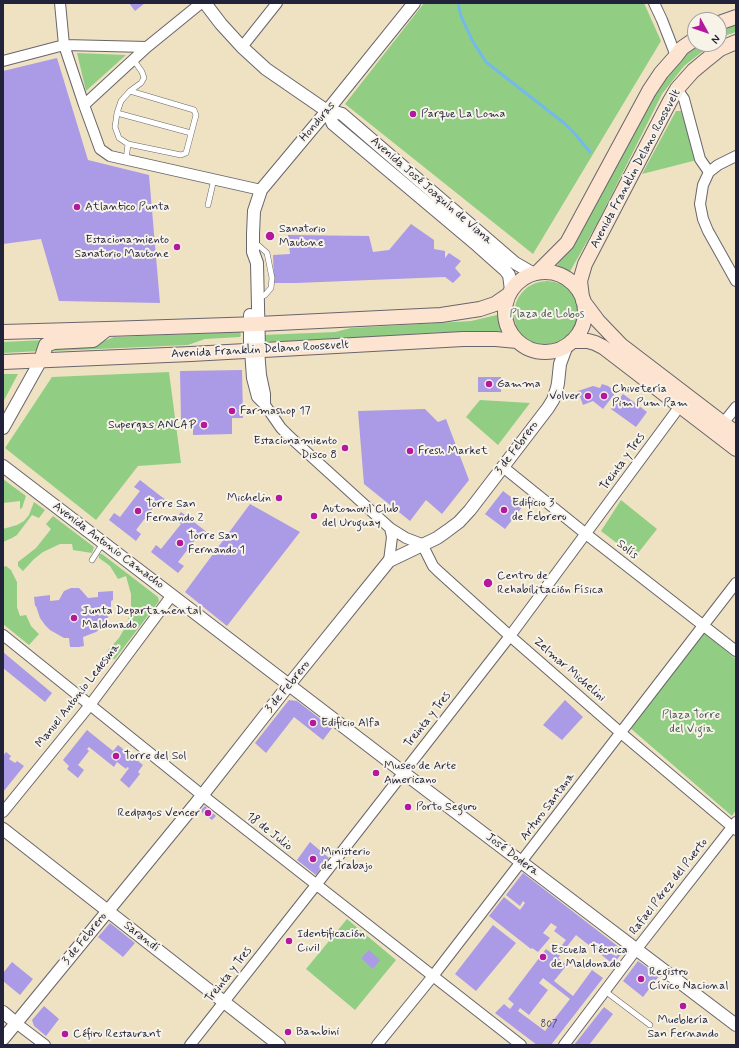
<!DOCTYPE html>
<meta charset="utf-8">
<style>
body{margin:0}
#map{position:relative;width:739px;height:1048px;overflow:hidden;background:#eee2c3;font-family:Mynerve,sans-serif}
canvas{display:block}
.frame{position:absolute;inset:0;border:4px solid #22223b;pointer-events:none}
.north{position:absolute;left:687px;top:12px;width:40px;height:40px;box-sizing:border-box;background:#f7f3e8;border:1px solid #a29fa3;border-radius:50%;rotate:130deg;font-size:11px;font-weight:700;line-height:16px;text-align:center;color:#22223b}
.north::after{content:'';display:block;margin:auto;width:14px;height:18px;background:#b5179e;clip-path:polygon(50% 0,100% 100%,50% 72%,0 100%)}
</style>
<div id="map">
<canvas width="739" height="1048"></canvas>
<div class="frame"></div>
<div class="north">N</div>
</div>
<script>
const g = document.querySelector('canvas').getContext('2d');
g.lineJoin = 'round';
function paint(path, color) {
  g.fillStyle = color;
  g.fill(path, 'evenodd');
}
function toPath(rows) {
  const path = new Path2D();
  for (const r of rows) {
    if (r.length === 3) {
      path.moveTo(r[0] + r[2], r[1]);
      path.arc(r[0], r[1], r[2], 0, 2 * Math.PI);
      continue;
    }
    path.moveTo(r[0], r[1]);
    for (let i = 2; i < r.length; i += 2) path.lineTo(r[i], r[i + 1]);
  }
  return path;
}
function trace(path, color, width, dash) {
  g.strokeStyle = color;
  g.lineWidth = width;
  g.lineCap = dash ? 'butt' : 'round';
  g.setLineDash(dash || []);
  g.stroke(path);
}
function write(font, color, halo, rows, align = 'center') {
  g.font = font + ' Mynerve,sans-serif';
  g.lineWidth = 4;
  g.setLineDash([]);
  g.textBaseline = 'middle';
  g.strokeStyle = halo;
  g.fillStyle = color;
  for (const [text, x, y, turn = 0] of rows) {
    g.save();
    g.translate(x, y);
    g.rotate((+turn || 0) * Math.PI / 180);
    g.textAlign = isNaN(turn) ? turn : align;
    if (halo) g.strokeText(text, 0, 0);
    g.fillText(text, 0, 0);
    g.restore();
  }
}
const green = toPath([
 [424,3,644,3,661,41,533,254,345,104],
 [736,23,736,32,721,37,719,39,719,30],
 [699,44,712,44,684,66,662,94,598,222,568,275,561,270,551,269,557,265,572,244,656,88,678,61],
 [77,53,126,55,86,91],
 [676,111,681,111,697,160,642,174],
 [547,314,33],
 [501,314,505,331,428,333,335,339,263,342,262,335,335,332,351,328,471,321],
 [240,332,241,335,240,337,205,339,188,345,52,351,52,350,53,345,97,344,114,337],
 [44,340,41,351,3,353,3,342],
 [169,372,181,463,138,466,96,520,5,448,52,377],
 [3,374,18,374,3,402],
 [480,400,530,403,498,445,466,417],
 [3,479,26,496,22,508,20,509,20,501,3,503],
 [621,500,657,529,635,557,601,531],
 [34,502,45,510,39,518,32,515,17,535,12,538,3,542,3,529,17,525,24,521,29,515],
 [53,516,94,547,92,553,73,550,72,544,60,544,43,552,34,559,23,571,18,566,18,562,36,548,51,529,46,524],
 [99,554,102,554,158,597,159,601,115,659,108,658,106,655,108,650,119,638,127,624,131,607,131,594,126,576,118,579,110,566,99,558],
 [6,566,11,570,17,582,17,607,20,616,26,615,31,626,39,634,29,645,3,624,3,567],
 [704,633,736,659,736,810,732,816,629,727],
 [347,919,396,960,355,1010,306,969]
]);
const stream = toPath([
 [458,3,461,16,472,40,486,62,564,123,575,134,590,152]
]);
const building = toPath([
 [129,3,145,3,135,11],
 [57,58,88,160,149,175,160,303,59,301,41,239,3,244,3,71],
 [411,224,434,240,434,249,445,251,445,258,449,253,461,261,455,268,461,275,453,283,445,277,296,283,274,283,273,255,290,254,288,235,369,236,373,252,389,250],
 [242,370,243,418,232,418,232,434,193,435,193,419,181,420,180,371],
 [478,377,501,377,501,392,478,392],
 [602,384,608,386,616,392,603,409,593,401,583,405,578,391,593,386,600,388],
 [623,394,647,412,636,427,611,409],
 [425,409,438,422,446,419,469,480,442,514,426,500,410,521,364,484,358,411],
 [140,480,167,501,161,508,156,504,136,530,141,534,136,541,109,520,114,513,120,517,140,491,134,487],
 [503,491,523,506,505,529,485,514],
 [250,504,300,532,227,626,185,592],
 [181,512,208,533,203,540,198,536,178,562,184,566,178,573,151,552,156,545,161,549,181,524,176,519],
 [71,588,79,588,82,591,88,598,98,597,98,592,113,591,113,600,111,601,111,606,108,617,101,628,96,632,83,637,84,646,79,647,70,647,69,638,64,638,50,630,45,625,40,618,36,606,35,606,34,597,50,595,50,601,59,600,64,591],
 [3,652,52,693,45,702,3,668],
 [289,700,297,701,332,728,323,740,294,717,266,753,255,743],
 [565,700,583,717,562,740,543,725],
 [87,730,113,751,118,745,143,765,138,772,140,774,129,788,120,780,129,768,127,767,126,769,117,762,114,767,89,747,87,749,89,751,78,765,84,770,78,778,67,769,69,766,63,760],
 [6,752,11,756,9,759,15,763,17,761,24,766,3,792,3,756],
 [205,806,216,816,212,820,200,811],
 [310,842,329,858,316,875,297,860],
 [523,873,624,951,613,964,576,935,558,958,567,965,554,981,573,996,592,970,603,978,551,1045,537,1045,495,1013,504,1004,510,1009,514,1004,508,999,546,949,554,955,566,940,554,931,557,927,551,923,543,933,550,938,538,952,532,948,531,949,489,916,504,897,520,910,525,903,523,901,520,906,506,895],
 [543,978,570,999,545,1031,518,1011,520,1008,529,1015,548,990,539,983],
 [110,923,135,943,123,957,98,937],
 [493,925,516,943,476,991,455,974],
 [369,950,380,960,373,969,361,958],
 [638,961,659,976,643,997,623,981],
 [12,962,33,979,20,995,3,981,3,973],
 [44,1006,59,1019,46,1036,34,1026,32,1020],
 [604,1007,613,1014,589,1045,574,1045]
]);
const service = toPath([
 [130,91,194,110,196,115,186,153,181,155,128,144,119,138,115,127,117,113,121,101,130,91,141,83,144,78,142,72,133,59],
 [117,113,191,133],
 [126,160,128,144],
 [208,205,214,179],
 [254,245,258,245,267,253,272,278,271,288,265,295,259,298],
 [92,560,103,543],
 [605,991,650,1025]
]);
const minor = toPath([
 [60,3,64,45,84,105,100,149,110,156,261,190],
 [654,3,662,20,676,56],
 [242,47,277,3],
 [3,61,64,45,147,47],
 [677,89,684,99,700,159,709,172],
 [84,105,147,47,201,3],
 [736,156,718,165,709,172,703,185,700,204,703,219,708,231,736,281],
 [250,350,252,378,257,397,265,405,281,428,290,437,390,528,406,538,422,544,433,566,438,571,510,636,621,733,736,830],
 [259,350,261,375,265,394,265,405],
 [720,427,736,407],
 [503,467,586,534,736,651],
 [389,561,392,537,390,528],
 [3,635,202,795,521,1045],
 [3,812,90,705,172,595],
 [16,1023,45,1045],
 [190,1045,316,885,510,636,680,406],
 [377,1045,433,976,736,583],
 [564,1045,632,955,736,822]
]);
const tertiary = toPath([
 [205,3,221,24,242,47,266,69,327,111,333,124,478,246,505,270,509,275,511,290],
 [327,111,335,112,342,114,515,263,534,274],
 [250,315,250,350],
 [259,350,257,263,253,252,253,234,254,211,261,190,327,111,414,3],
 [3,428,41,360],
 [3,466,404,773,736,1025],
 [3,829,279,1045],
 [3,1012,16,1023],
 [3,1039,197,802,284,691,389,561,437,538,447,531,459,522,470,510,548,408,553,400,557,388,558,383,560,364,567,345]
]);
const secondary = toPath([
 [719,23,736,17],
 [545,312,40],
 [537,273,567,243,649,91,661,73,676,56,682,48,695,39],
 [582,297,580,281,585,264,670,101,677,89,693,71,705,61,720,49,736,42],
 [583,301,598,321,621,345,736,433],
 [3,332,107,329,258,324,441,315,480,309,495,304,508,295],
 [572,341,588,341,595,343,603,347,736,449],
 [41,360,46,345,48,344,54,342,93,340,107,329],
 [3,362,191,354,463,339,496,339,517,341]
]);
const markers = [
 [413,114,4,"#b5179e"],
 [77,207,4,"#b5179e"],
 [270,236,5,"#b5179e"],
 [177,247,4,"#b5179e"],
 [489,384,4,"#b5179e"],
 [588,396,4,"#b5179e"],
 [604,396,4,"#b5179e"],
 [232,411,4,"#b5179e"],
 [204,425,4,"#b5179e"],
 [345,448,4,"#b5179e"],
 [410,451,4,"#b5179e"],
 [279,498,4,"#b5179e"],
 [504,510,4,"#b5179e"],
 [138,511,4,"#b5179e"],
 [314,516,4,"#b5179e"],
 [180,543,4,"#b5179e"],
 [488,583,5,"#b5179e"],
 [74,618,4,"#b5179e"],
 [313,723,4,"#b5179e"],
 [116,756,4,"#b5179e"],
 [376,773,4,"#b5179e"],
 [408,807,4,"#b5179e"],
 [208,813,4,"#b5179e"],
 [313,859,4,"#b5179e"],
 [289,941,4,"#b5179e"],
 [543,957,4,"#b5179e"],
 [641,979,4,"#b5179e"],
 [683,1006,4,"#b5179e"],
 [288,1032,4,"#b5179e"],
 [65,1034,4,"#b5179e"]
];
const numberNames = [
 ["807",549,1025]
];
const poiNames = [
 ["Parque La Loma",421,114],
 ["Atlantico Punta",85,207],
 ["Sanatorio",279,229],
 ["Mautone",279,243],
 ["Estacionamiento",169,240,"right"],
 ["Sanatorio Mautone",169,254,"right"],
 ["Gamma",497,384],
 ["Chivetería",612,389],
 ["Pim Pum Pam",612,403],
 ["Volver",580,396,"right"],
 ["Farmashop 17",240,411],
 ["Supergas ANCAP",196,425,"right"],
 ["Estacionamiento",337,441,"right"],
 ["Disco 8",337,455,"right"],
 ["Fresh Market",418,451],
 ["Michelin",271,498,"right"],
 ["Edificio 3",512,503],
 ["de Febrero",512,517],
 ["Torre San",146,504],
 ["Fernando 2",146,518],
 ["Automovil Club",322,509],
 ["del Uruguay",322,523],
 ["Torre San",188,536],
 ["Fernando 1",188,550],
 ["Centro de",497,576],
 ["Rehabilitación Física",497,590],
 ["Junta Departamental",82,611],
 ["Maldonado",82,625],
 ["Edificio Alfa",321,723],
 ["Torre del Sol",124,756],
 ["Museo de Arte",384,766],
 ["Americano",384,780],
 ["Porto Seguro",416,807],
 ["Redpagos Vencer",200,813,"right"],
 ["Ministerio",321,852],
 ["de Trabajo",321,866],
 ["Identificación",297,934],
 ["Civil",297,948],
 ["Escuela Técnica",551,950],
 ["de Maldonado",551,964],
 ["Registro",649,972],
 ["Cívico Nacional",649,986],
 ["Mueblería",683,1020,"center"],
 ["San Fernando",683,1034,"center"],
 ["Bambini",296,1032],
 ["Céfiro Restaurant",73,1034]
];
const streetNames = [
 ["Honduras",318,122,-50],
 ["Avenida Franklin Delano Roosevelt",636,169,-62],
 ["Avenida José Joaquín de Viana",431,191,41],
 ["Avenida Franklin Delano Roosevelt",260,350,-3],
 ["3 de Febrero",517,448,-53],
 ["Treinta y Tres",623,462,-54],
 ["Avenida Antonio Camacho",108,546,37],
 ["Solís",627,550,38],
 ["Zelmar Michelini",569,670,41],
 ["3 de Febrero",288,687,-51],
 ["Manuel Antonio Ledesma",78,696,-52],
 ["Treinta y Tres",428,720,-52],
 ["Arturo Santana",548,807,-53],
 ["18 de Julio",269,832,38],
 ["José Dodera",512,855,37],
 ["Rafael Pérez del Puerto",669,887,-52],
 ["Sarandí",141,937,38],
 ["3 de Febrero",85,939,-51],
 ["Treinta y Tres",229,975,-52]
];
const parkNames = [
 ["Plaza de Lobos",547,314],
 ["Plaza Torre",691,715],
 ["del Vigia",691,729]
];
paint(green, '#91ce84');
trace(stream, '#73b9ea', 3);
paint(building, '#ab9ae6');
trace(service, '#69656b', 6);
trace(minor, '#69656b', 12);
trace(tertiary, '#69656b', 14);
trace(secondary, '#69656b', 16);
trace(service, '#fff', 5);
trace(minor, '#fff', 10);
trace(tertiary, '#fff', 12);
trace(secondary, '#fde4d1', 14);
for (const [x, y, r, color] of markers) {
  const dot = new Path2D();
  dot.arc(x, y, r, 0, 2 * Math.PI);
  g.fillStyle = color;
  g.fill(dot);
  trace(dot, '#f7f3e8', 1.5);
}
write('10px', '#444066', null, numberNames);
write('12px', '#22223b', '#f7f3e8', poiNames, 'left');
write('12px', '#22223b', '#f7f3e8', streetNames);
write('12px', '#435651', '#f7f3e8', parkNames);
</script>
